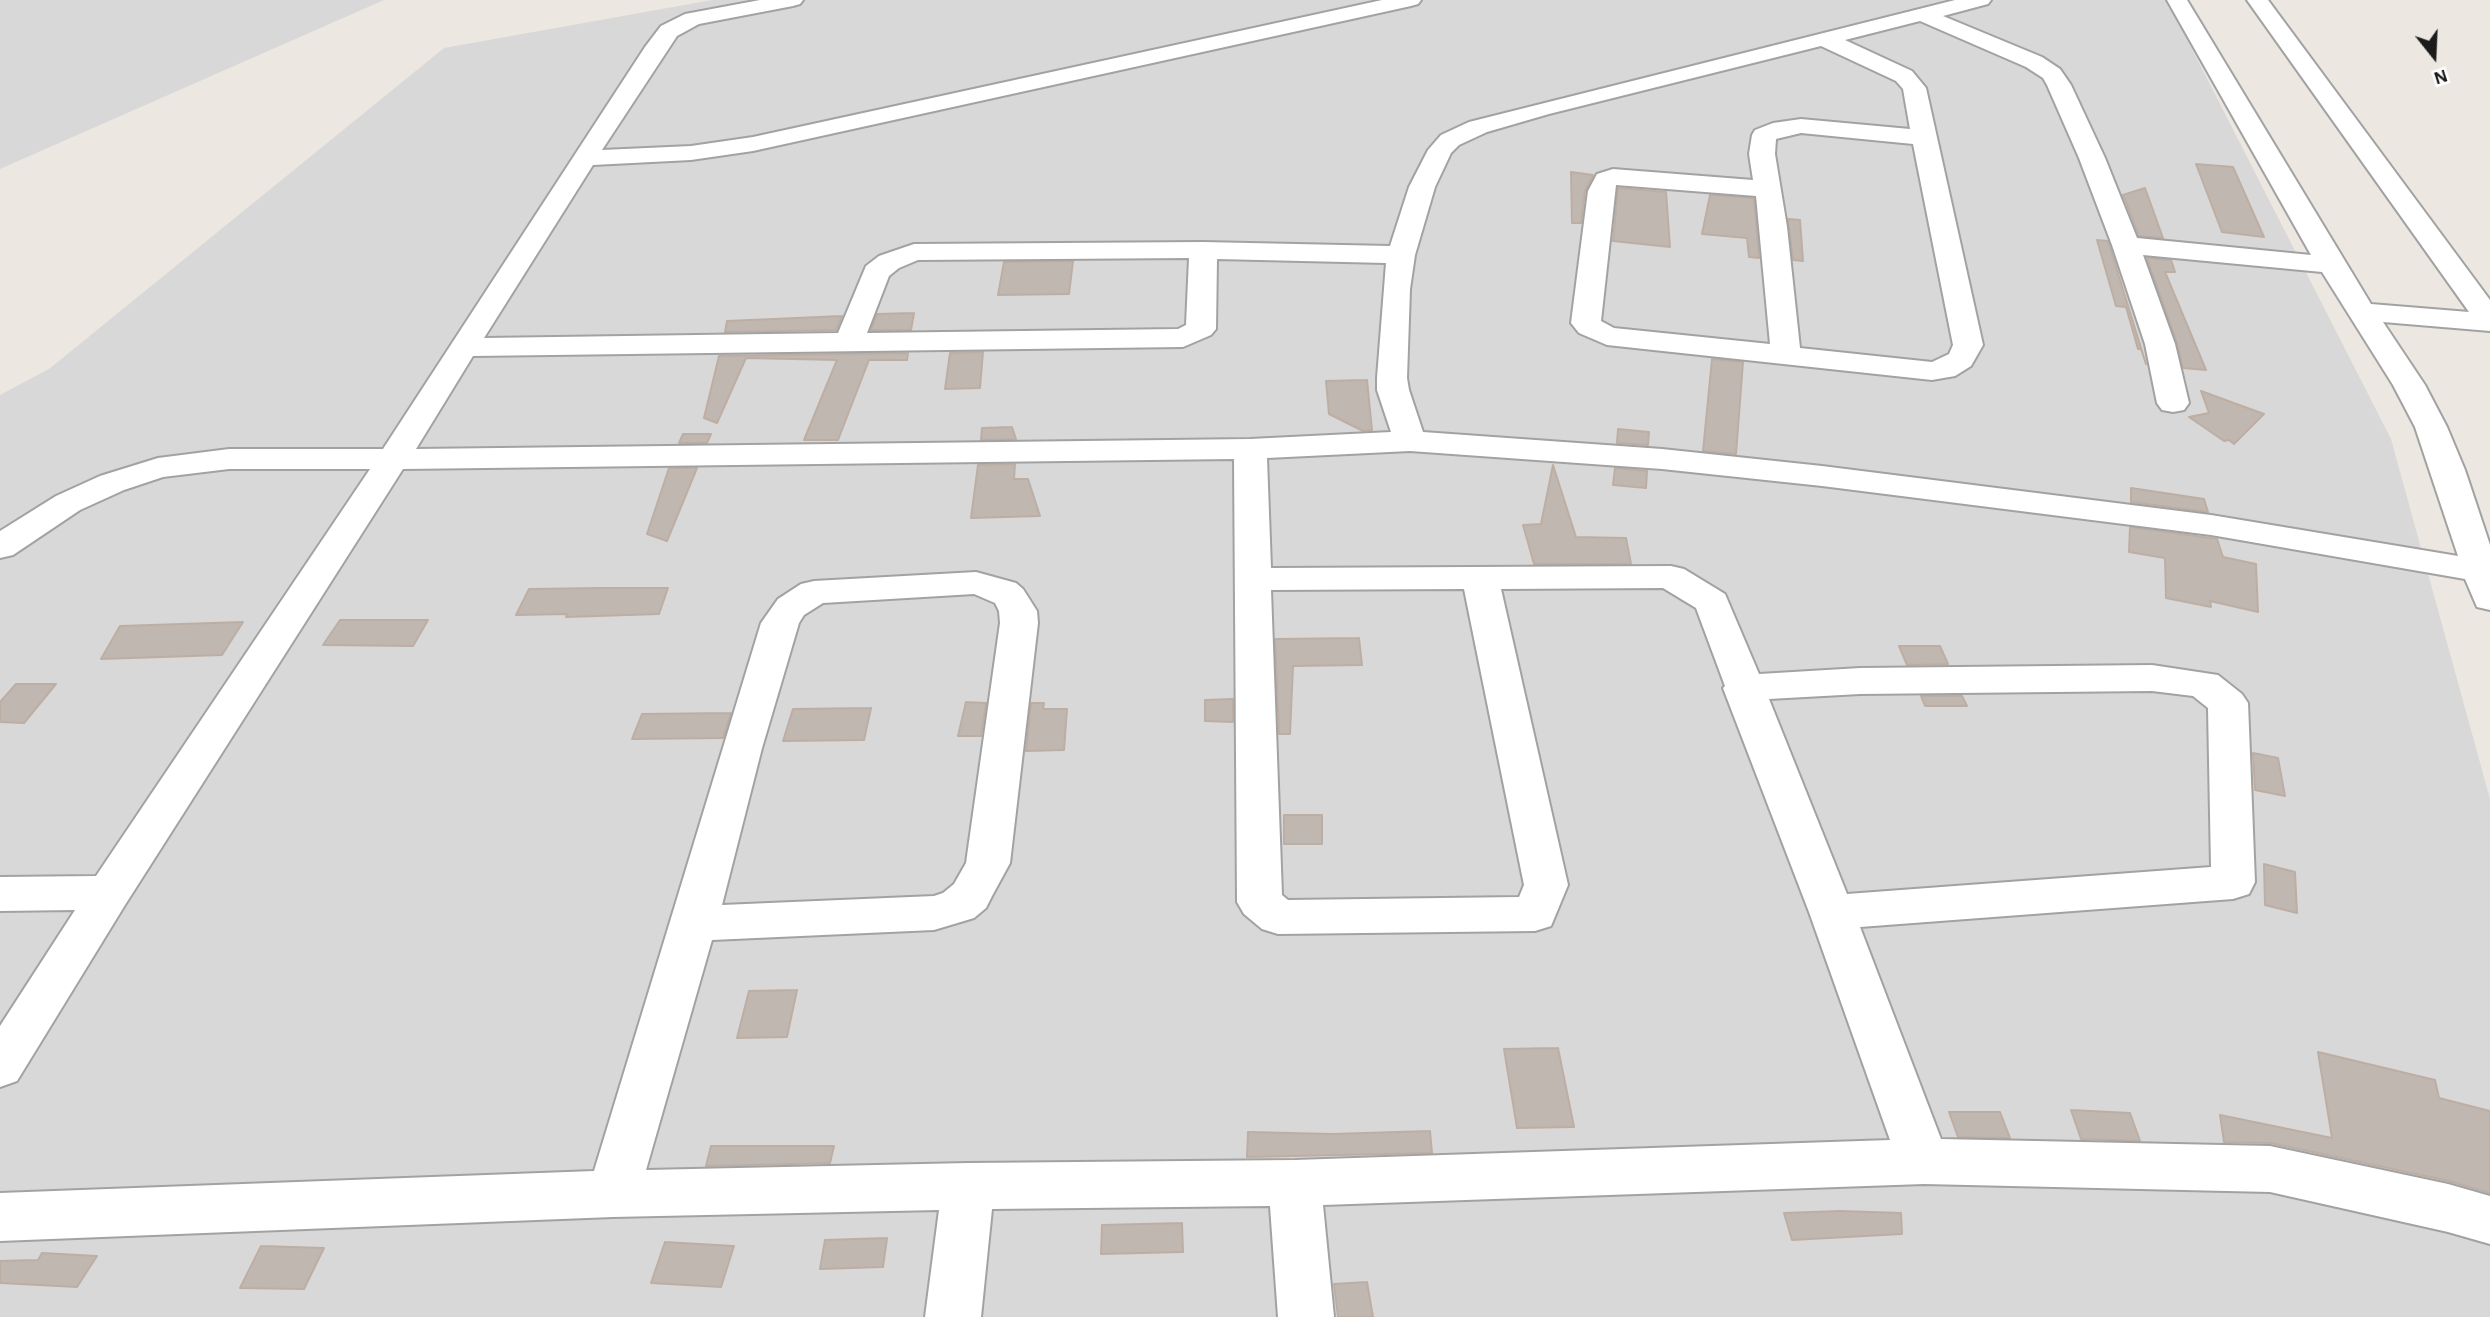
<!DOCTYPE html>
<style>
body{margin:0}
#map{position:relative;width:2490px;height:1317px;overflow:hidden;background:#ece8e1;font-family:"Alegreya Sans",sans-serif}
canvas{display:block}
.north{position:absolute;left:2399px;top:21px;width:70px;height:70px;-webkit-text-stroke:5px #fff;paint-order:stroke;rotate:162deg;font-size:19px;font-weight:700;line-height:28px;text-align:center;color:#1b1b1b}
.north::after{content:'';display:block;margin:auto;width:24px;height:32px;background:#1b1b1b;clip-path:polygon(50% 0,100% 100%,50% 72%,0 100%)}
</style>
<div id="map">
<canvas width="2490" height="1317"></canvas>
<div class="north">N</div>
</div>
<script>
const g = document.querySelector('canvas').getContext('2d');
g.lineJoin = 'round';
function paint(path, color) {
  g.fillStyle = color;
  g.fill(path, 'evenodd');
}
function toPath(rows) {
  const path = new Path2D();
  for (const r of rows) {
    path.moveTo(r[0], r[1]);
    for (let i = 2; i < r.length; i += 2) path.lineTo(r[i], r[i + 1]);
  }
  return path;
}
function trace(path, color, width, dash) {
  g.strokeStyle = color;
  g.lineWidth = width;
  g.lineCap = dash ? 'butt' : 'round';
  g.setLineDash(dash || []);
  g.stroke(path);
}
const residential = toPath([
 [0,0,384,0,0,169],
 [712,0,2167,0,2391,439,2490,799,2490,1317,0,1317,0,395,49,369,444,48]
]);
const building = toPath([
 [2196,164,2233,167,2264,237,2222,232,2196,164],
 [1571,172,1593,175,1585,191,1581,223,1572,223,1571,172],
 [1618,188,1666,192,1670,247,1613,241,1618,188],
 [2145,188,2163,238,2139,236,2126,202,2123,195,2145,188],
 [1710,195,1754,198,1759,258,1749,257,1747,238,1702,234,1710,195],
 [1788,219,1800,220,1803,261,1793,260,1788,219],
 [2097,240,2108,241,2146,364,2141,349,2138,349,2126,307,2116,306,2097,240],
 [2147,258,2171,260,2175,272,2165,272,2206,370,2183,368,2177,343,2147,258],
 [1073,261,1069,294,998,295,1004,262,1073,261],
 [914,313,911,330,871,330,877,314,914,313],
 [842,316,836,330,725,332,727,321,842,316],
 [983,352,980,388,945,389,950,353,983,352],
 [908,353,907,360,869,360,838,440,804,440,837,360,746,358,717,423,704,418,719,356,908,353],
 [1712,359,1743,362,1736,454,1703,451,1712,359],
 [1367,380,1372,430,1363,431,1329,414,1326,381,1367,380],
 [2201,391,2264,414,2234,444,2229,440,2224,441,2189,417,2209,413,2201,391],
 [1012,427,1016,439,981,440,982,428,1012,427],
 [1618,429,1649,432,1648,445,1617,443,1618,429],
 [683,434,711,434,707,443,679,443,683,434],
 [1015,464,1014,479,1028,479,1040,516,971,518,978,465,1015,464],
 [1553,465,1576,537,1626,538,1631,564,1534,564,1523,525,1541,524,1553,465],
 [669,468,697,468,667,541,647,534,669,468],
 [1615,468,1647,471,1646,488,1613,485,1615,468],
 [2131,488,2204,499,2208,512,2131,502,2131,488],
 [2130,527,2217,539,2223,557,2256,564,2258,612,2210,601,2211,607,2166,598,2165,558,2129,552,2130,527],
 [603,588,668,588,659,614,566,617,567,614,516,615,529,589,603,588],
 [340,620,428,620,413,646,323,645,340,620],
 [243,622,222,655,101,659,120,626,243,622],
 [1359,638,1362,665,1293,666,1290,734,1279,734,1275,639,1359,638],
 [1899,646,1940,646,1948,664,1907,665,1899,646],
 [16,684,56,684,24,723,0,722,0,702,16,684],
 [1921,696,1962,696,1967,706,1925,706,1921,696],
 [1233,699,1233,722,1205,721,1205,700,1233,699],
 [966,702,986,703,981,736,958,736,966,702],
 [1031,703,1044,703,1043,709,1067,709,1064,750,1026,751,1031,703],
 [871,708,864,740,783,741,793,709,871,708],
 [731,713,723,738,632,739,642,714,731,713],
 [2253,753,2278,758,2285,796,2255,790,2253,753],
 [1284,815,1322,815,1322,844,1284,844,1284,815],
 [2264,864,2295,872,2297,913,2265,905,2264,864],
 [797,990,787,1037,737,1038,749,991,797,990],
 [1558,1048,1574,1127,1517,1128,1504,1049,1558,1048],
 [2318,1052,2435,1080,2439,1098,2490,1111,2490,1193,2449,1181,2271,1143,2224,1142,2220,1115,2332,1138,2318,1052],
 [2071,1110,2130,1113,2140,1141,2081,1139,2071,1110],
 [1949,1112,2000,1112,2010,1138,1958,1137,1949,1112],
 [1430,1131,1432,1153,1247,1157,1248,1132,1332,1134,1430,1131],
 [711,1146,834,1146,830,1163,706,1166,711,1146],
 [1840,1211,1901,1213,1902,1234,1792,1240,1784,1213,1840,1211],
 [1182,1223,1183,1252,1101,1254,1102,1225,1182,1223],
 [887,1238,883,1267,820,1269,825,1240,887,1238],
 [665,1242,734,1246,721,1287,651,1283,665,1242],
 [261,1246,324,1248,304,1289,240,1288,261,1246],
 [42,1253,97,1256,77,1287,0,1283,0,1261,38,1260,42,1253],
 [1367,1282,1373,1317,1338,1317,1334,1284,1367,1282]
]);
const minor = toPath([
 [760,0,803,0,800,4,793,6,699,24,677,36,602,150,691,146,753,137,1382,0,1421,0,1418,4,1411,6,753,151,691,160,593,165,484,338,838,333,866,266,879,256,914,244,1203,242,1390,246,1409,187,1428,150,1441,135,1469,122,1955,0,1991,0,1988,4,1943,16,2042,57,2060,69,2071,85,2105,158,2137,238,2311,255,2167,0,2187,0,2371,304,2469,312,2247,0,2268,0,2490,300,2490,331,2383,322,2425,385,2447,427,2465,470,2490,545,2490,610,2477,607,2465,579,2211,535,1822,486,1662,469,1410,451,1267,458,1271,568,1671,566,1684,569,1725,594,1759,674,1860,668,2152,665,2218,675,2242,694,2248,703,2255,882,2249,894,2233,899,1860,927,1941,1139,2270,1146,2448,1184,2490,1196,2490,1244,2448,1232,2270,1192,1924,1184,1323,1205,1334,1317,1278,1317,1270,1206,992,1209,981,1317,925,1317,939,1210,613,1217,0,1241,0,1193,594,1171,761,623,778,599,801,584,814,581,976,572,1016,583,1023,589,1037,611,1038,623,1010,863,992,896,986,908,974,918,934,930,712,940,646,1170,968,1163,1295,1160,1890,1140,1809,912,1723,688,1725,686,1696,608,1663,588,1501,589,1568,885,1551,926,1535,931,1278,934,1262,929,1244,914,1237,902,1234,459,403,469,125,905,17,1081,0,1087,0,1026,75,910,0,911,0,877,96,876,370,469,229,469,163,477,124,490,80,510,13,555,0,558,0,531,56,496,100,476,158,458,229,449,383,449,645,47,661,26,685,14,760,0],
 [1920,21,2026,67,2043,78,2047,85,2079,158,2112,245,2145,344,2157,403,2162,410,2173,412,2184,410,2189,403,2175,344,2143,255,2322,272,2393,385,2415,427,2458,556,2211,515,1822,466,1662,449,1423,432,1409,390,1407,378,1410,289,1415,255,1435,187,1451,153,1459,145,1487,132,1549,114,1821,46,1896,81,1903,89,1910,129,1801,119,1773,123,1755,130,1752,135,1749,154,1753,180,1613,169,1597,174,1588,191,1571,323,1579,333,1607,345,1932,380,1955,376,1971,366,1983,345,1926,88,1912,71,1845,40,1920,21],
 [1801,133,1913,144,1953,345,1949,354,1932,362,1800,348,1787,227,1775,154,1776,139,1801,133],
 [1616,185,1756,196,1770,344,1614,328,1601,321,1616,185],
 [1189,258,1186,325,1178,329,867,333,889,276,899,268,918,260,1189,258],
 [1217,259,1386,263,1377,378,1377,390,1391,432,1250,439,416,449,473,356,1183,347,1211,335,1216,329,1217,259],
 [1464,589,1524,885,1519,897,1288,900,1282,895,1271,590,1464,589],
 [974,594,995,603,999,611,1000,623,966,863,954,884,943,893,934,896,722,905,762,748,799,623,804,615,823,603,974,594],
 [2152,691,2193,696,2208,708,2211,867,1847,894,1769,699,1860,694,2152,691]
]);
paint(residential, '#d9d8d8');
paint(building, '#c1b7b1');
trace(building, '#bdaea4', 2);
trace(minor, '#a2a2a2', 4);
paint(minor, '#fff');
</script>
